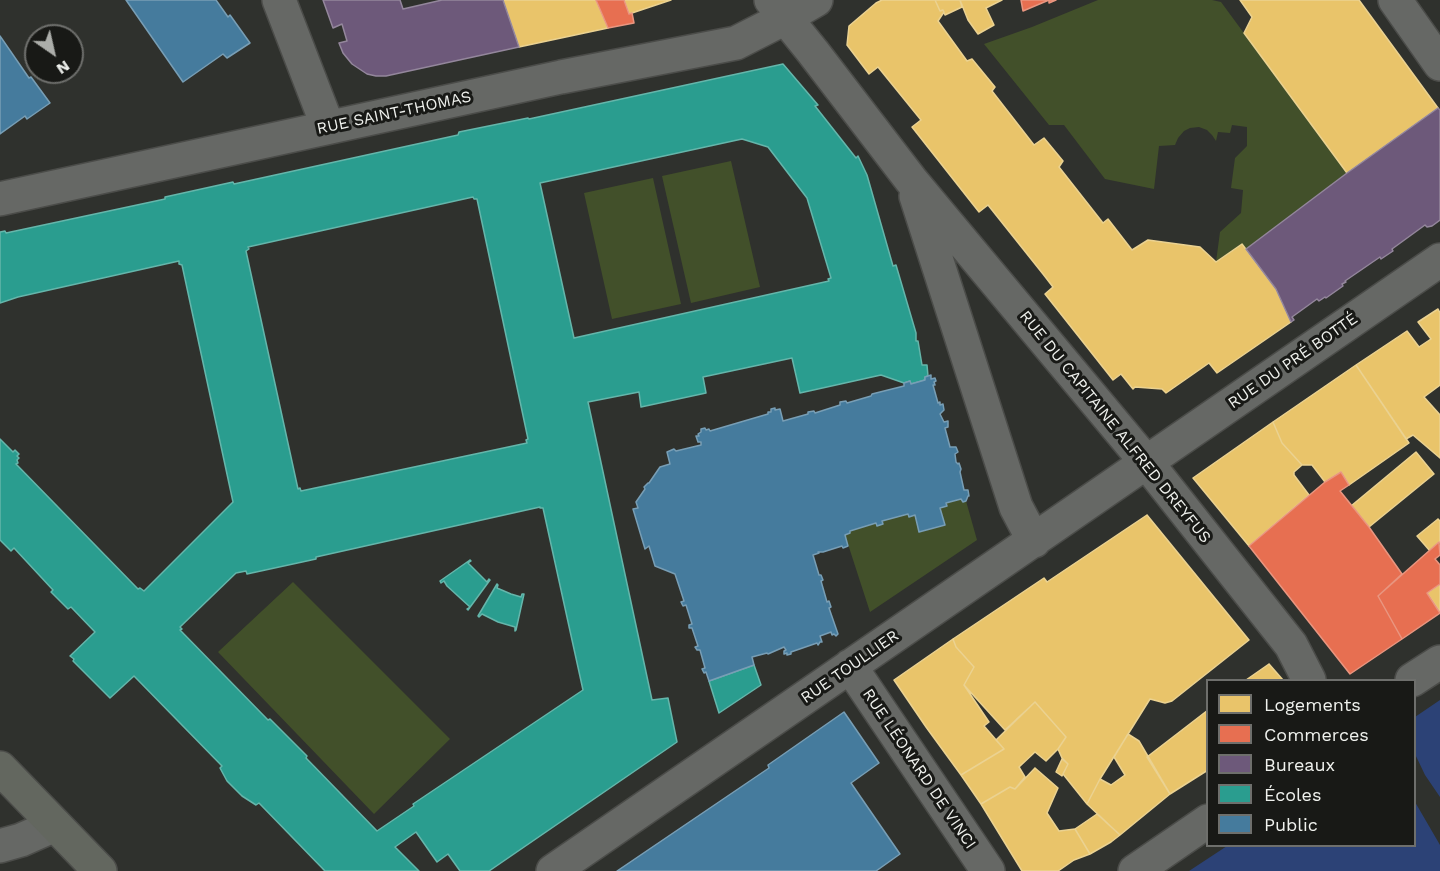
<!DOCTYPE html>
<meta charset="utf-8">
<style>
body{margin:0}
#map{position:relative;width:1440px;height:871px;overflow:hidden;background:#2f312d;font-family:"Work Sans",sans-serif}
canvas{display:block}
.legend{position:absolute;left:1206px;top:679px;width:210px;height:168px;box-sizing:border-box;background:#181916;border:2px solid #6e6f6c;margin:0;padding:8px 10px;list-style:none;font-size:18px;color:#eff1ed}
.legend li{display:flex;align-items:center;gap:12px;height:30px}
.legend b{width:30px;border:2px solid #6e6f6c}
.north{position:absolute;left:24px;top:24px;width:60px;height:60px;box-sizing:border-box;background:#181916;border:2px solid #6e6f6c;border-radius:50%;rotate:146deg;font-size:16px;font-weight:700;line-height:24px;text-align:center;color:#eff1ed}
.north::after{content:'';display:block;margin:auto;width:21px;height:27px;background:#acaeaa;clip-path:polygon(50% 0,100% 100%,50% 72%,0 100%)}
</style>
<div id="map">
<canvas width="1440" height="871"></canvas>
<ul class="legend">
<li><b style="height:16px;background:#e9c46a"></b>Logements</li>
<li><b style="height:16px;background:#e76f51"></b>Commerces</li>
<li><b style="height:16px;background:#6d597a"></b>Bureaux</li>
<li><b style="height:16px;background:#2a9d8f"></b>Écoles</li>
<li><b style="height:16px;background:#457b9d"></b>Public</li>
</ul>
<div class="north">N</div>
</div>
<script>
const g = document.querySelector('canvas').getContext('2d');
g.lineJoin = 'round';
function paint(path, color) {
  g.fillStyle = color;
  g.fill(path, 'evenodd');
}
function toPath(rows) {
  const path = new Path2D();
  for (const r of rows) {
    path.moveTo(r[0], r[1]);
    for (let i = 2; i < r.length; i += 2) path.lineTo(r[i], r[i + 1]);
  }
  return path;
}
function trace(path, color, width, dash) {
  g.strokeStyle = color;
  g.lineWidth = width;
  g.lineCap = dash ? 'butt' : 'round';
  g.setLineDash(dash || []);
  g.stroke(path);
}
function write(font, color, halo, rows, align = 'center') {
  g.font = font + ' "Work Sans",sans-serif';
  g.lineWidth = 6;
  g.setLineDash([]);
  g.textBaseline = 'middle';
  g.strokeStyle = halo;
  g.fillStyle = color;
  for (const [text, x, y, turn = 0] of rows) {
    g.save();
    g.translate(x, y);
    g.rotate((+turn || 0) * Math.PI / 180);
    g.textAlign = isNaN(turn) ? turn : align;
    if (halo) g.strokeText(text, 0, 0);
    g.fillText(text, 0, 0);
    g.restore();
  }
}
const green = toPath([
 [1098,0,1212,0,1221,2,1347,173,1246,249,1242,244,1216,262,1220,232,1241,213,1243,190,1231,188,1235,158,1247,146,1247,127,1232,125,1230,133,1218,132,1216,141,1212,135,1207,130,1199,127,1190,128,1184,131,1178,138,1175,145,1159,146,1154,189,1105,179,1064,125,1049,125,984,44,1032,27],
 [731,161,760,287,691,303,662,176],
 [653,178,681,304,612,319,584,193],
 [961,499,963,502,966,501,977,540,870,612,845,535,850,533,850,531,876,523,877,525,883,524,882,521,908,514,909,517,915,515,920,532,945,525,940,508,947,506,946,503],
 [293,582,450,739,374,814,218,652]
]);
const water = toPath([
 [1440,700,1440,871,1189,871,1227,846,1414,846,1415,717]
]);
const pier = toPath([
 [1415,754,1425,775,1440,797,1440,845,1415,802]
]);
const homes = toPath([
 [503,0,596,0,608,28,519,47,503,0],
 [624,0,671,0,629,14,624,0],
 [882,0,935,0,940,11,943,10,944,12,938,21,967,61,972,59,995,87,992,91,1034,145,1044,138,1063,161,1059,167,1103,223,1108,219,1132,250,1148,240,1200,247,1216,262,1242,244,1276,289,1291,322,1217,373,1209,363,1166,393,1162,389,1135,387,1133,389,1121,374,1113,380,1045,294,1053,287,1043,274,988,205,979,212,912,127,921,120,878,67,869,74,847,45,849,26,876,3,882,0],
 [935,0,960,0,962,7,945,15,943,10,940,11,935,0],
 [960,0,1002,0,986,8,994,25,978,34,968,20,960,0],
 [1240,0,1359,0,1438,108,1347,173,1244,33,1252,17,1240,0],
 [1438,309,1440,313,1440,385,1424,397,1440,415,1440,458,1413,435,1406,439,1356,365,1407,331,1419,347,1431,339,1418,322,1438,309],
 [1356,365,1409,443,1349,485,1341,472,1325,482,1312,465,1302,465,1282,443,1273,422,1356,365],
 [1273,422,1282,443,1302,465,1294,472,1294,475,1309,495,1249,546,1193,478,1273,422],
 [1416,452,1434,474,1369,527,1351,506,1416,452],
 [1147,515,1249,640,1172,701,1165,703,1150,699,1100,779,1087,804,1063,774,1068,764,1062,758,1058,749,1066,737,1035,702,1005,730,964,685,974,667,956,647,953,639,1044,578,1047,582,1147,515],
 [1438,519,1440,521,1440,543,1439,542,1430,551,1417,536,1438,519],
 [1440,584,1440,612,1427,593,1440,584],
 [953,639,956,647,974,667,964,685,989,722,984,726,1004,749,961,775,926,727,894,680,953,639],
 [1269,664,1283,680,1246,680,1269,664],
 [1035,702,1066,737,1058,749,1046,761,1035,752,1019,767,1025,777,1015,789,1010,787,981,804,961,775,1004,749,996,740,1035,702],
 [1208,710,1208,770,1170,794,1147,757,1208,710],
 [1128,734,1139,741,1170,794,1120,835,1087,804,1100,779,1111,785,1125,775,1114,757,1128,734],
 [1062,759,1068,764,1062,776,1056,772,1062,759],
 [1035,768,1058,788,1047,813,1059,831,1075,829,1090,854,1074,860,1058,871,1022,871,981,804,1010,787,1015,789,1035,768],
 [1097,814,1120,835,1111,842,1090,854,1075,829,1097,814]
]);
const shops = toPath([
 [596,0,624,0,629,14,632,13,634,23,608,28,596,0],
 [1021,0,1056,0,1049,3,1049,0,1023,11,1021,0],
 [1341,472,1349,485,1340,491,1369,527,1402,574,1378,596,1402,639,1350,674,1249,546,1325,482,1341,472],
 [1439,542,1440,555,1435,559,1440,565,1440,584,1427,593,1440,613,1402,639,1378,596,1439,542]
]);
const offices = toPath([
 [323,0,400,0,403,9,442,0,503,0,519,47,386,76,376,76,367,74,352,64,343,53,339,43,347,41,342,24,333,28,323,0],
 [1438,108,1440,110,1440,220,1432,226,1427,227,1425,225,1392,249,1393,251,1381,259,1380,257,1345,281,1346,282,1342,284,1343,286,1326,298,1325,297,1319,301,1317,299,1292,317,1294,320,1291,322,1276,289,1246,249,1347,173,1438,108]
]);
const schools = toPath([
 [783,64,818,105,815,106,856,158,858,156,867,175,893,266,896,265,916,333,916,341,918,341,922,365,927,365,928,376,925,377,925,380,911,384,910,381,904,383,881,375,800,393,792,358,703,377,706,393,641,407,639,392,588,402,652,700,668,698,677,742,489,871,460,871,448,854,437,862,416,832,395,847,419,871,325,871,259,803,256,805,242,796,227,781,220,768,222,766,134,676,110,698,73,661,74,659,70,656,95,632,71,607,68,609,51,592,53,590,14,548,11,551,0,540,0,439,13,452,15,450,19,454,17,456,19,458,17,460,18,463,16,464,138,589,140,588,144,591,233,502,182,265,179,264,179,261,18,297,0,303,0,232,5,231,6,233,165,199,165,197,233,182,234,184,458,135,459,132,528,118,529,119,783,64],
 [742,139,768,147,807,198,831,278,828,279,829,281,574,338,540,183,742,139],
 [473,197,474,199,477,199,528,439,526,440,527,443,301,491,300,488,298,489,246,251,249,249,248,247,473,197],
 [540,507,540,508,543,508,583,690,413,804,414,806,377,831,306,758,307,756,270,719,268,720,180,630,182,629,180,627,236,573,246,571,247,574,316,559,316,557,540,507],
 [470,560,471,561,468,563,487,582,489,579,490,580,468,610,467,609,470,607,447,586,444,581,441,583,440,581,470,560],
 [497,584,498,585,497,588,511,594,521,597,522,594,524,594,516,630,515,631,515,627,498,622,482,614,479,617,478,616,497,584],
 [754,665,761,685,719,713,709,681,754,665]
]);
const public = toPath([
 [126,0,216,0,228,17,230,15,250,43,227,58,223,54,183,82,126,0],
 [0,36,29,78,31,77,50,103,27,119,25,116,0,134,0,36],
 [931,375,931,379,935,378,936,381,934,382,935,385,933,385,938,403,940,402,940,405,943,404,944,410,940,414,944,422,948,421,948,427,945,428,950,447,956,447,958,452,955,454,956,462,958,464,959,463,961,469,960,472,964,490,968,490,969,496,968,496,966,501,963,502,961,499,946,503,947,506,940,508,945,525,919,532,915,515,909,517,908,514,882,521,883,524,877,526,876,523,850,531,850,533,845,535,848,546,843,548,842,546,823,552,818,552,819,553,813,555,819,575,821,575,823,580,821,581,827,602,829,601,831,607,829,608,838,634,836,636,834,634,832,635,831,632,820,636,822,642,820,642,818,645,817,643,791,652,791,654,787,655,787,653,784,654,784,651,786,650,784,647,768,654,767,653,752,657,754,665,709,681,706,672,704,673,702,669,705,668,700,650,697,650,695,647,698,646,692,628,689,628,689,625,692,624,686,605,683,606,681,602,684,601,675,574,655,566,649,546,645,549,633,509,638,508,636,502,645,489,644,487,648,483,649,483,660,467,670,464,667,452,674,449,676,451,701,445,701,442,698,442,696,436,699,436,698,434,701,432,701,429,705,428,706,430,709,429,710,431,768,414,768,412,771,412,771,409,775,408,775,410,780,409,783,421,808,414,808,412,814,411,815,413,840,405,840,402,846,401,847,403,871,396,872,394,904,386,904,383,910,381,911,384,925,380,925,377,931,375],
 [844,712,879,763,851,783,900,854,876,871,617,871,769,768,768,765,844,712]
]);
const street = toPath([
 [279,0,328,127],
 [771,0,813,52,911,180,1147,463,1291,645,1309,680],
 [1395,0,1440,64],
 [916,196,1016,507,1034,541],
 [0,199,561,77,736,43,785,18,816,0],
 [850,666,988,871],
 [1412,680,1440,662],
 [0,846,21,840,55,825],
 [553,871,1440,260],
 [1135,871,1208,821]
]);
const primary = toPath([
 [0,768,100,871]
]);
const streetNames = [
 ["RUE SAINT-THOMAS",394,113,-12],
 ["RUE DU PRÉ BOTTÉ",1293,361,-35],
 ["RUE DU CAPITAINE ALFRED DREYFUS",1115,427,51],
 ["RUE TOULLIER",850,667,-35],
 ["RUE LÉONARD DE VINCI",919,769,56]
];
paint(green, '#42502a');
paint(water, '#2c4276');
paint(pier, '#2f312d');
paint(homes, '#e9c46a');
trace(homes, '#ebd291', 1.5);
paint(shops, '#e76f51');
trace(shops, '#e99680', 1.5);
paint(offices, '#6d597a');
trace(offices, '#94879c', 1.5);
paint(schools, '#2a9d8f');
trace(schools, '#65b6ab', 1.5);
paint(public, '#457b9d');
trace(public, '#789eb5', 1.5);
trace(street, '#4b4c49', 36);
trace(primary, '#4b4c49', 36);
trace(street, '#666865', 33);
trace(primary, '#63675f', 33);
write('16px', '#eff1ed', '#181916', streetNames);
</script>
